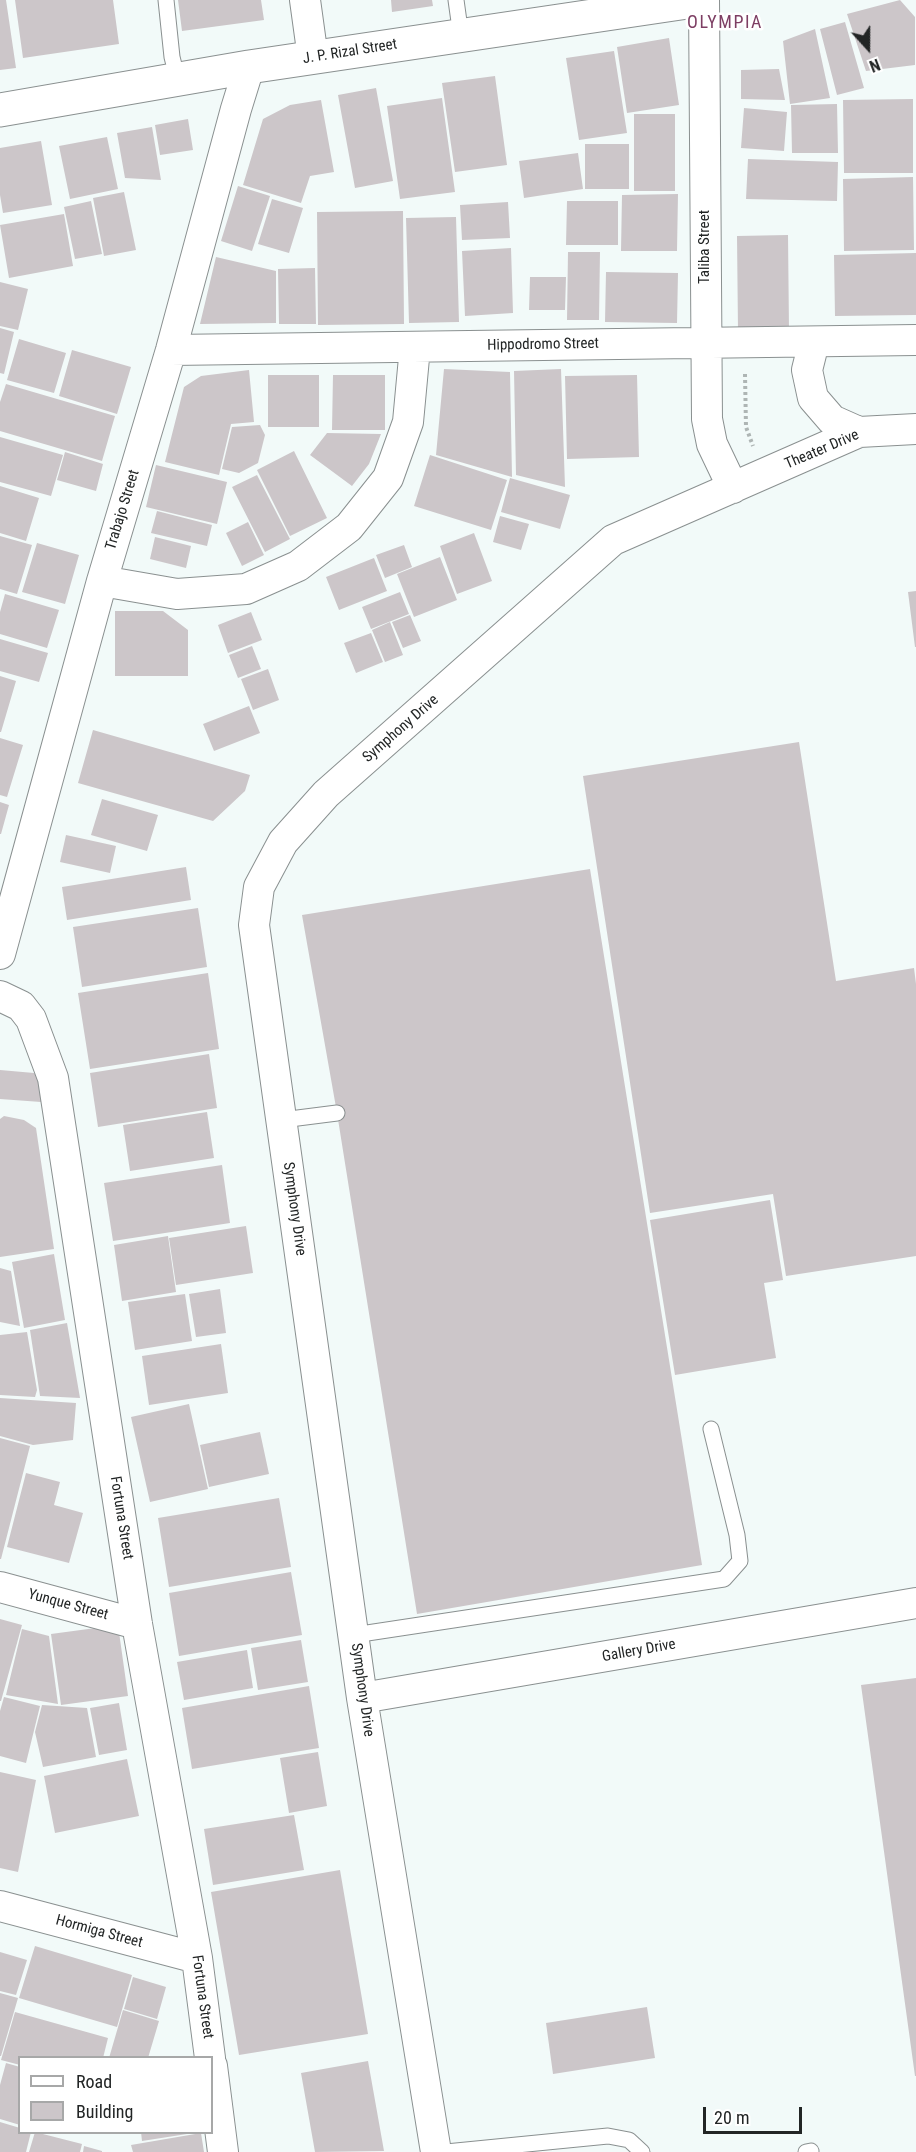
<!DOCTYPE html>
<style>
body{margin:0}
#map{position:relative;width:916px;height:2152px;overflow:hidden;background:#f2faf9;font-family:"Roboto Condensed",sans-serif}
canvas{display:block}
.legend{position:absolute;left:18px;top:2056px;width:195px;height:78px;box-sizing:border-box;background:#fff;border:2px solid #a7a8a8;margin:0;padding:8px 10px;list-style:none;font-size:18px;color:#222525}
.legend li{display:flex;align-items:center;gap:12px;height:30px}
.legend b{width:30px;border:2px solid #a7a8a8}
.north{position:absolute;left:838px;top:18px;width:60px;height:60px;-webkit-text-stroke:4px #fff;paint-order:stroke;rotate:159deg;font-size:16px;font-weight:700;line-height:24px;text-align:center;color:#222525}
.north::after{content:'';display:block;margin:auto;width:21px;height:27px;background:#222525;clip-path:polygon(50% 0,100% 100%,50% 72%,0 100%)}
.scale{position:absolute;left:703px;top:2107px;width:99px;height:27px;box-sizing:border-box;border:3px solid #222525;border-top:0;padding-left:8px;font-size:18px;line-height:21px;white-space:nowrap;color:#222525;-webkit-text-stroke:4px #fff;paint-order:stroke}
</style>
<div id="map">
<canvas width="916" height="2152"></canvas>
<ul class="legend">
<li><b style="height:8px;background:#fff"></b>Road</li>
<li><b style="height:16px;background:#ccc6c9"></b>Building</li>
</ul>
<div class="north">N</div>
<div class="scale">20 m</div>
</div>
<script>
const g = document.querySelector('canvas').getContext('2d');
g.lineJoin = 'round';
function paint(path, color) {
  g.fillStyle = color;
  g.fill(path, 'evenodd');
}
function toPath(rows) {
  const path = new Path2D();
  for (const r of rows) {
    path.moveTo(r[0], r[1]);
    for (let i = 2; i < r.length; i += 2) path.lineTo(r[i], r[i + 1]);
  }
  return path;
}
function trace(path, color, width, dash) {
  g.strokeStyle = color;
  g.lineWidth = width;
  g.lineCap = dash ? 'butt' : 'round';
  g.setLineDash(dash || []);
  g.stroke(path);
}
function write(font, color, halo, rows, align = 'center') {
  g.font = font + ' "Roboto Condensed",sans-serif';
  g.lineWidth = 5;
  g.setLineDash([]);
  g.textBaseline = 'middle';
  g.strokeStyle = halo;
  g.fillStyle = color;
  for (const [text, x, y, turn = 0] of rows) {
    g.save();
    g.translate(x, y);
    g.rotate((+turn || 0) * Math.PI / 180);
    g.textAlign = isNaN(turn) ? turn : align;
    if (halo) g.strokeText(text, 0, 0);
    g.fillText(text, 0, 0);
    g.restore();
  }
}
const building = toPath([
 [0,0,6,0,16,68,0,70],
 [15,0,113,0,119,44,23,58],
 [178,0,261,0,264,20,182,31],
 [391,0,432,0,433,6,392,12],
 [900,0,915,17,915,65,866,71,847,14],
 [845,22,864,88,837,95,820,29],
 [815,29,830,98,790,104,783,41],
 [669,38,679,105,627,113,617,47],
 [614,51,627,133,579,140,566,58],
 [779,69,785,100,741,99,741,70],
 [495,76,507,165,455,172,442,83],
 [376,88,393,181,355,188,338,95],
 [442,98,455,192,400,199,387,106],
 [913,99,913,173,844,173,843,100],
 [321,100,334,172,310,176,301,203,243,185,263,119,290,105],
 [837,104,838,153,792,153,791,105],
 [744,108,787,112,784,151,741,148],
 [634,114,675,114,675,191,634,191],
 [188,119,193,150,160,155,155,125],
 [152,127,161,180,125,178,117,133],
 [107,137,118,189,70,199,59,146],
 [41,141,52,205,3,213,0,195,0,148],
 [585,144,629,144,629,189,585,189],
 [578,153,583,189,524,198,519,161],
 [748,159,838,162,837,201,746,199],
 [913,177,914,250,844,251,843,179],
 [238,186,270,196,252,251,221,241],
 [124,192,136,250,104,256,93,198],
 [678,194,677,251,621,251,622,195],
 [272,199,303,208,289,253,258,244],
 [91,201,102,254,75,259,64,207],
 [567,201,618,201,618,245,566,245],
 [508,202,510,238,462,240,460,205],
 [403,211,404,324,318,325,317,212],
 [64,214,73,266,9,278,0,225],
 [456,217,459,322,409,323,406,218],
 [788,235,789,330,738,331,737,236],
 [511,248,513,313,465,316,462,251],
 [568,252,600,252,599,320,567,320],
 [916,253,916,315,835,316,834,255],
 [216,257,276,271,276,323,200,324],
 [315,268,316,324,279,324,278,269],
 [606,272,678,273,677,323,605,322],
 [530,277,566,277,565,310,529,310],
 [0,282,28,289,18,330,0,326],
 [0,328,14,332,4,374,0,373],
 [19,339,66,353,54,393,7,380],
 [72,350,131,367,117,414,59,396],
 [444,369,510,372,512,477,436,455],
 [561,369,565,487,516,475,514,371],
 [249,370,254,422,231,424,219,475,165,462,184,387,201,376],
 [268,375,319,375,319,427,268,427],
 [333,375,385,375,385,430,332,430],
 [637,375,639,457,567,459,565,376],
 [6,384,115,416,102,461,0,431,0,402],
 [260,425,265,435,258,463,239,473,222,469,232,427],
 [327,433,381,434,369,464,352,486,310,455],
 [0,437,63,455,51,496,0,482],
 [294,451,327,518,290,536,257,470],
 [65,452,103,464,96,491,57,480],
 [430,455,507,480,491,530,414,506],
 [156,465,227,482,217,524,146,507],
 [257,475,290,539,265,552,232,487],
 [510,478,570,495,560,529,501,512],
 [0,486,39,498,26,541,0,533],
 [157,511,212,525,207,546,151,533],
 [500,516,529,524,521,550,493,542],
 [248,522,264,555,242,566,226,533],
 [474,533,492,581,457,594,440,546],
 [0,536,32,545,17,594,0,589],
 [155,537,191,546,186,568,150,559],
 [37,543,79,555,65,604,22,592],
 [404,545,412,567,385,578,376,555],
 [440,557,457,600,414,617,397,574],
 [374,558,387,591,339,610,326,577],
 [916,591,916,647,915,647,908,592],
 [400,592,409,614,371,629,362,607],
 [5,594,59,610,47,648,0,634,0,612],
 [115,611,163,611,188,630,188,676,115,676],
 [251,612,262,640,228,653,218,625],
 [410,615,421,641,403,648,392,622],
 [390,622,403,655,385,662,372,630],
 [371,633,383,662,356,673,344,643],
 [0,639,48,653,39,682,0,671],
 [252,646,261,669,238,678,229,655],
 [268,669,279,700,253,710,241,679],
 [0,676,16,681,1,732,0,732],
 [249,706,260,733,214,751,203,724],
 [93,730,250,775,245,791,213,821,78,783],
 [0,738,23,745,7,797,0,795],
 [799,742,836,981,914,968,916,984,916,1256,786,1276,773,1194,650,1213,583,776],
 [102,799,158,815,147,851,91,835],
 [0,802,9,805,1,834,0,834],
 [66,835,116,846,110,873,60,862],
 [186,867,191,900,67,920,62,887],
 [590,869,702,1565,417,1614,337,1113,302,915],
 [198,908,207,967,82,987,73,927],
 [208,973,219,1049,90,1069,78,993],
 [209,1054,217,1108,98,1127,90,1073],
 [0,1070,34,1073,40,1080,41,1102,0,1099],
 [207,1112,214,1158,130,1171,123,1125],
 [4,1116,24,1120,36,1128,54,1249,0,1257,0,1119],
 [222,1165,230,1223,113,1241,104,1183],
 [770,1200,783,1280,764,1283,776,1358,675,1375,650,1220],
 [246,1226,253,1273,176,1285,169,1238],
 [168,1236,176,1292,122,1301,114,1245],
 [54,1254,65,1320,24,1328,12,1262],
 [0,1268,11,1271,20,1326,0,1322],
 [220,1289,226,1333,196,1337,189,1294],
 [185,1294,192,1341,135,1350,128,1302],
 [67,1323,80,1398,40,1396,30,1330],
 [27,1332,37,1390,35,1397,0,1395,0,1335],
 [221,1344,228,1393,149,1405,142,1356],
 [0,1398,76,1403,73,1440,33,1445,0,1436],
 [189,1404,208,1489,150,1502,131,1417],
 [260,1432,269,1474,209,1487,200,1445],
 [0,1438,30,1446,1,1559,0,1559],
 [26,1473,60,1482,54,1505,83,1513,69,1563,7,1547],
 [279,1498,291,1567,169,1587,158,1518],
 [291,1572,302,1635,179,1656,169,1593],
 [0,1619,22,1625,1,1701,0,1701],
 [118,1625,128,1696,61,1705,51,1634],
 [22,1629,49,1636,58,1704,6,1695],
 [301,1640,308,1682,258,1690,251,1648],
 [247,1650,253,1688,184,1700,177,1662],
 [916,1678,916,2076,915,2076,861,1685],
 [309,1686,319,1748,192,1769,182,1708],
 [4,1697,40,1706,26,1763,0,1756,0,1711],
 [119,1703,127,1750,99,1755,90,1708],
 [42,1705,87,1708,96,1757,43,1767,35,1732],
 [318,1752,327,1806,289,1813,280,1758],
 [127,1759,139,1816,55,1833,44,1776],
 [0,1772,36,1780,18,1872,0,1868],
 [294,1815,304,1870,213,1885,204,1829],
 [340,1870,368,2034,239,2055,211,1892],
 [35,1946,132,1975,117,2027,19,1998],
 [0,1952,27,1960,16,1995,0,1991],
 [133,1977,166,1987,157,2019,124,2009],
 [0,1993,18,1998,1,2056,0,2056],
 [647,2007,655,2058,553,2074,546,2023],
 [123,2010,159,2021,148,2058,109,2058],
 [15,2012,108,2038,103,2058,20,2058,20,2065,1,2060],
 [368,2061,384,2151,315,2152,301,2073],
 [6,2063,20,2067,20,2125,0,2119,0,2085],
 [0,2122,20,2128,20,2132,31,2132,26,2152,0,2152],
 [35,2132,82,2144,80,2152,29,2152],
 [141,2132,187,2132,187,2134,142,2141],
 [201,2133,204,2152,133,2152,131,2145],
 [84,2146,102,2151,102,2152,83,2152]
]);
const path = toPath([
 [745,374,746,427,753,446]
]);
const service = toPath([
 [166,0,172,57,178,81],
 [456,0,461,36],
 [282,1120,337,1113],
 [354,1635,724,1579,740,1561,737,1535,711,1429],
 [446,2152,608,2136,629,2140,642,2152],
 [806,2152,811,2151]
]);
const minor = toPath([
 [305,0,313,58],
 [704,0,707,419,712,444,733,488],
 [814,342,807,370,813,398,832,420,859,432],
 [171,350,916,340],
 [102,581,177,594,246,589,298,566,349,527,388,478,408,422,415,347],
 [0,954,102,581,171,350,236,109,249,67],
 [0,996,21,1006,31,1019,53,1078,137,1624,197,1958,210,2058],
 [0,1587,137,1624],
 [362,1698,916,1603],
 [0,1906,197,1958],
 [212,2066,223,2152],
 [436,2152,362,1698,254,925,259,887,283,842,326,794,613,540,859,432,916,429]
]);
const secondary = toPath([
 [0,110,249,67,701,0]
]);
const streetNames = [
 ["J. P. Rizal Street",350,52,-9],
 ["Taliba Street",705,247,-90],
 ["Hippodromo Street",543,345,-1],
 ["Theater Drive",822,450,-23],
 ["Trabajo Street",123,510,-73],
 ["Symphony Drive",401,729,-41],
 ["Symphony Drive",294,1209,82],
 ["Fortuna Street",121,1518,81],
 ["Yunque Street",68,1605,15],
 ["Gallery Drive",639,1651,-10],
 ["Symphony Drive",362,1690,82],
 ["Hormiga Street",99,1932,15],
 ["Fortuna Street",202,1997,82]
];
const quarterNames = [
 ["OLYMPIA",725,23]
];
paint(building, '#ccc6c9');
trace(service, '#8a9090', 17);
trace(minor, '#8a9090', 32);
trace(secondary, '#8a9090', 35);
trace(path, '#aeb5b4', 4, [3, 3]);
trace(service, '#fff', 15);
trace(minor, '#fff', 30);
trace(secondary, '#fff', 33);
write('15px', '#222525', '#fff', streetNames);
g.letterSpacing = '1.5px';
write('18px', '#7d3e63', '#fff', quarterNames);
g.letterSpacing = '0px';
</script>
